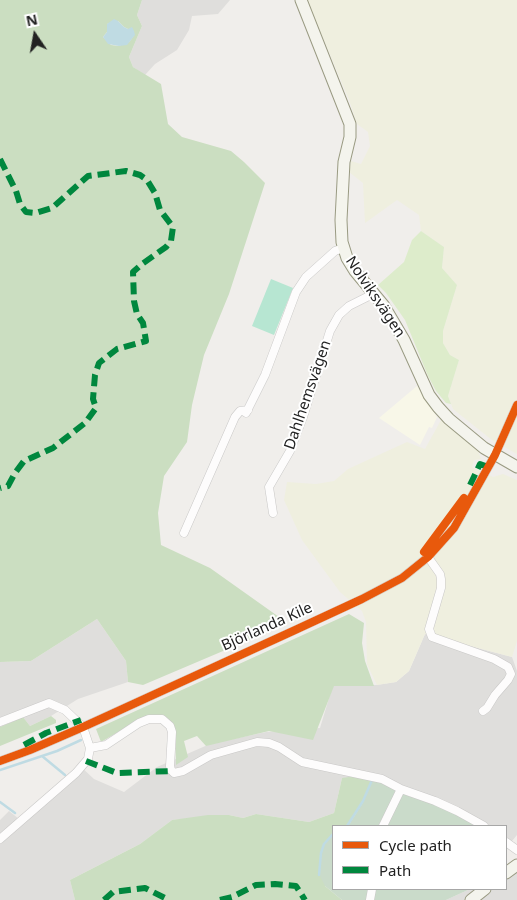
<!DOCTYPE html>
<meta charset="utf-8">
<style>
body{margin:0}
#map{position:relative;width:517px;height:900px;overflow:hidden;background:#f0eeeb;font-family:"Noto Sans",sans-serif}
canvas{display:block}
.legend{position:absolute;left:332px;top:825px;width:175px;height:65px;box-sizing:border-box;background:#fff;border:1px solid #a7a7a7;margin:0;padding:6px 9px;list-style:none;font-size:15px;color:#222}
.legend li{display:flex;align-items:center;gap:10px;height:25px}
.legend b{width:25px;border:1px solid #a7a7a7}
.north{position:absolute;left:10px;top:10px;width:50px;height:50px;-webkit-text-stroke:4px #fff;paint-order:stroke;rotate:348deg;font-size:14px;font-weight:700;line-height:20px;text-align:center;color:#222}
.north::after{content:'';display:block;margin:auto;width:18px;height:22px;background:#222;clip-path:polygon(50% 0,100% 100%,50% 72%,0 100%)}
</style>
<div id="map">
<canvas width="517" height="900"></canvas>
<ul class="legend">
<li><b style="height:6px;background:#e8590c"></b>Cycle path</li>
<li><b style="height:6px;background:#00873e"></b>Path</li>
</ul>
<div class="north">N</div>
</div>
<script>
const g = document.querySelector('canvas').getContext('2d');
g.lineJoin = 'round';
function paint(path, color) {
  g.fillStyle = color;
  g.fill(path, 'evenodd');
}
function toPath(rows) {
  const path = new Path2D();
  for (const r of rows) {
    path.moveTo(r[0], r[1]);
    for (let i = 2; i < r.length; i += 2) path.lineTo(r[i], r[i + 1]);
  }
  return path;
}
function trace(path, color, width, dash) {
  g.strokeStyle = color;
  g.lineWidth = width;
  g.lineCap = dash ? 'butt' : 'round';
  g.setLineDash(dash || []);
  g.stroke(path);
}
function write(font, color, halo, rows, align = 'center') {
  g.font = font + ' "Noto Sans",sans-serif';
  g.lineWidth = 4;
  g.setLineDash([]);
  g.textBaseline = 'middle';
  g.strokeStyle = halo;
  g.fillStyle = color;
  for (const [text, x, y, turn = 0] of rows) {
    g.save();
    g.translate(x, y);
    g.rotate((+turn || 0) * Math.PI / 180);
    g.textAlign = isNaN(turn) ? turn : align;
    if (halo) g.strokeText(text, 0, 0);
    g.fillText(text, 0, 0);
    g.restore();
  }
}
const residential = toPath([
 [142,0,230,0,218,14,192,16,189,30,177,50,155,64,145,75,133,67,129,57,142,26,137,15],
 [97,619,126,661,128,682,78,699,51,716,30,726,23,717,0,727,0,662,31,661],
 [425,634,512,657,517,671,517,835,512,841,517,844,517,853,506,845,506,826,481,826,342,778,334,813,309,822,256,814,243,818,229,815,172,820,140,844,70,880,75,900,0,900,0,820,9,811,19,819,80,766,94,779,124,792,157,767,210,744,266,732,320,728,333,685,376,685,396,682,409,671],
 [517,861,517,900,446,900,470,889,506,889,506,869]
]);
const education = toPath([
 [417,386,437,417,432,428,429,427,420,445,379,418]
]);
const farmland = toPath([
 [307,0,517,0,517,454,492,440,453,409,448,396,459,360,450,355,443,343,443,331,457,285,442,268,444,247,421,231,419,215,397,200,365,223,363,183,349,172,351,161,361,164,370,146,368,132,357,124,349,100],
 [441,420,477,448,481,459,474,460,472,467,493,477,503,474,517,480,517,641,512,657,425,634,409,671,396,682,377,685,367,664,366,622,362,611,340,592,302,540,284,500,287,482,316,484,334,481,348,469,407,442,425,449]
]);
const grass = toPath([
 [421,231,444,247,442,268,457,285,443,331,443,343,450,355,459,360,448,396,451,404,446,403,436,391,428,376,405,320,386,293,378,285,404,262,412,240]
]);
const forest = toPath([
 [0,0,142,0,137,15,142,26,129,57,133,67,161,84,168,124,182,137,231,151,244,162,265,183,229,294,204,355,192,405,187,442,164,476,158,513,161,545,210,568,279,617,249,640,143,685,128,682,126,661,97,619,31,661,0,662],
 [118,21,124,27,128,29,134,35,130,41,119,46,111,45,103,37,107,32,107,24],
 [349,614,364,623,362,643,365,661,374,686,334,686,313,740,269,731,206,746,197,736,184,741,188,757,176,765,175,732,169,720,158,715,142,718,101,742,96,729],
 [51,716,56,720,56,723,0,746,0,727,23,717,30,726],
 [356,776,373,779,362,804,348,826,333,826,325,886,342,900,75,900,70,880,140,844,172,820,208,815,229,815,243,818,256,814,309,822,334,813,342,778]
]);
const cemetery = toPath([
 [373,779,432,803,481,826,348,826,362,804],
 [333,835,333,889,470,889,446,900,342,900,325,886,319,874,322,850,326,841]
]);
const pitch = toPath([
 [271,279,293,288,274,335,252,326]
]);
const water = toPath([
 [114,19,118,21,124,27,128,29,132,27,134,31,135,35,127,45,119,46,108,44,103,37,107,32,107,24]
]);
const stream = toPath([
 [42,756,65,775],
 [0,770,57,751,81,740],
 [0,802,15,813],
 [347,826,363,801,372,780],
 [319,875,321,853,324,844,333,834]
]);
const street = toPath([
 [246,413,265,375,296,292,306,277,335,251,343,248],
 [273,513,269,487,290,451,303,417,330,331,339,315,349,306,373,294],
 [184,533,235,417,240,411,248,410],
 [428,557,440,574,441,579,441,588,429,629,432,637,494,659,508,667,511,674,508,680,495,695,487,708,483,711],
 [0,722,49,703,65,710,83,727,90,748,88,759,76,773,0,839],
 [90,748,106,745,139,723,149,719,162,719,170,726,172,732,170,766,171,770,174,773,183,771,211,755,257,742,269,743,279,747,302,762,382,779,401,789,435,801,457,811,484,826],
 [0,761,30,750,83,727,293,631,362,599,402,578,428,557,454,528,495,455,517,405],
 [383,826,401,789],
 [506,842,517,850],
 [370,900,372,889]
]);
const secondary = toPath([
 [301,0,350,124,350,137,344,162,341,220,342,242,347,258,355,271,384,306,404,340,429,395,438,407,449,419,484,448,517,467],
 [506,873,517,865],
 [471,900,485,889]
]);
const quiet = toPath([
 [0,159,16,191,20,204,26,212,36,213,52,208,88,176,126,171,140,175,147,180,155,193,160,210,173,227,171,241,166,247,142,264,133,272,134,301,137,314,143,323,146,341,117,349,99,363,95,375,93,399,96,408,85,423,53,448,24,461,15,473,8,486,0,488],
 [470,485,480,464,488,467],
 [24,745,46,733,81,720],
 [86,761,117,773,172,771],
 [104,900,113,892,145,888,169,900],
 [220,900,232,897,256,885,275,884,296,886,305,900]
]);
const cycleway = toPath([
 [424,552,464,498],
 [0,761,30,750,83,727,293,631,362,599,402,578,428,557,454,528,495,455,517,405]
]);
const streetNames = [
 ["Nolviksvägen",375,297,56],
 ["Dahlhemsvägen",308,395,-71],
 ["Björlanda Kile",267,627,-24]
];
paint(residential, '#dfdedc');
paint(education, '#f8f7e8');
paint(farmland, '#efefdf');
paint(grass, '#ddeccb');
paint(forest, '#cbdec1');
paint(cemetery, '#cadbca');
paint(pitch, '#b7e6d2');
paint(water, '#bfdbe3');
trace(stream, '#bfdbe3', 2.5);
trace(street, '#c9c8c7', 9);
trace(secondary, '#999a82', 13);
trace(street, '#fdfcfc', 8);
trace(secondary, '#f4f4ed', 11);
trace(quiet, '#00873e', 6, [12, 6]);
trace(cycleway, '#e8590c', 8);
write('15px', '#222', '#fff', streetNames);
</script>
